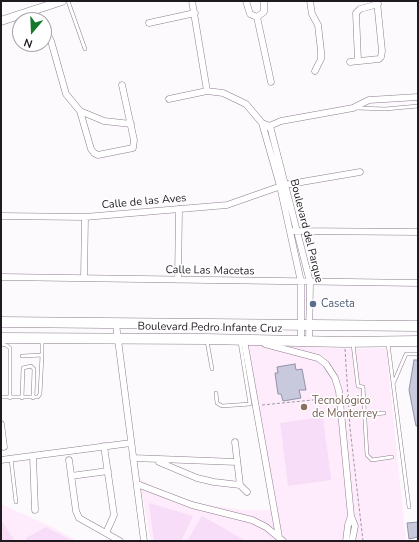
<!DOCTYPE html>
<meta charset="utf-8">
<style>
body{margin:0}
#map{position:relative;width:419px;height:542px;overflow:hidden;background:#fdfafe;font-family:"Nunito Sans",sans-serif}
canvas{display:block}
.frame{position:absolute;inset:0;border:2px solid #1f1a20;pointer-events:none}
.north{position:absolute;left:12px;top:12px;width:40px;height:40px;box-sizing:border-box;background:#fff;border:1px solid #a5a3a6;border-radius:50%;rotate:199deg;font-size:11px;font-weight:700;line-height:16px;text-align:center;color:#1f1a20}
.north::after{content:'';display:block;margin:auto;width:14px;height:18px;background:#13792c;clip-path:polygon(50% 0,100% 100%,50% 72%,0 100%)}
</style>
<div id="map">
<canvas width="419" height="542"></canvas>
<div class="frame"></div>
<div class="north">N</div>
</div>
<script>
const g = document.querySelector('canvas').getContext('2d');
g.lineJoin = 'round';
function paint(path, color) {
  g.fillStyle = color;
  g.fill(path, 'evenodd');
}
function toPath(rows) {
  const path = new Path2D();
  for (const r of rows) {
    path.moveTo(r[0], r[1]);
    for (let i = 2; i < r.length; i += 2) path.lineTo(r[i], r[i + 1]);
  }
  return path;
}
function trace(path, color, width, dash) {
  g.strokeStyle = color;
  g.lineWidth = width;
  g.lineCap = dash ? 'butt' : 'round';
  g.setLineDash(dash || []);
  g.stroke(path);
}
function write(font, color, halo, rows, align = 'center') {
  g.font = font + ' "Nunito Sans",sans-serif';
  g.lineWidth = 3;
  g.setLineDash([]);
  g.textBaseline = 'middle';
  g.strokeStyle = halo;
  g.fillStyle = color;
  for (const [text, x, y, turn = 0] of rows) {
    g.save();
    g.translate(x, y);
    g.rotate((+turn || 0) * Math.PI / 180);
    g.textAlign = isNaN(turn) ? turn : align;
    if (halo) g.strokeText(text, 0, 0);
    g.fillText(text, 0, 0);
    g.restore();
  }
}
const education = toPath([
 [242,343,350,349,386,348,406,541,151,541,139,478,161,491,202,504,243,510,270,510],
 [1,504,52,527,78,541,1,541]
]);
const green = toPath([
 [323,417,331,480,288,486,280,423],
 [149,503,193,516,181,541,154,541],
 [202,516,246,541,187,541],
 [1,522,2,522,15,541,1,541],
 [46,527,73,541,27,541,26,538]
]);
const building = toPath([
 [414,360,418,360,418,426,416,426,409,390,414,360],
 [295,364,296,370,302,369,306,390,299,390,301,398,283,401,281,394,278,394,275,373,278,373,277,367,295,364],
 [418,522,418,537,409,539,407,523,418,522]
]);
const path = toPath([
 [345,349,350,428,363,541],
 [262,405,333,398]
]);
const service = toPath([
 [68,1,85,49],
 [357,108,385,109,418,106],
 [207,341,212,369],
 [1,344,6,345,10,348,10,398],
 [353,344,358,386,363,387,367,455,372,460,392,457],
 [388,344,409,507],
 [22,356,42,355,42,339],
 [394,382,406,354,418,354],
 [216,393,217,403,222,406,250,404,240,342],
 [1,397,38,397,40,394,42,355],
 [22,398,23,368,31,366,34,369,33,398],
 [365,415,384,413],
 [11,459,16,502]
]);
const minor = toPath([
 [192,1,207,91],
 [246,1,250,14,257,17,271,82],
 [310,1,312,14,318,25,321,51,321,59,315,71],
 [33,10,39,20],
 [257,17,264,12,264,1],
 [149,23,195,13],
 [44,27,51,41,66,94,80,111,104,121,131,124],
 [358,61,356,13,360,9,378,4],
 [350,62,379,59,381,57,382,51,377,1],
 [169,99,207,91,223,93,246,104,262,123,280,186,301,282,301,341],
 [80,111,91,149,94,153,98,155,133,148,134,140,122,85],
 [262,123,270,126,310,282,309,342],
 [267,127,281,121,353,108,369,100,418,97],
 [1,216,85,217,227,205,284,185,360,172],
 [294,231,418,232],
 [2,277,418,283],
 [84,278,85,217],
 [178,280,179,209],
 [116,324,144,541],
 [244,340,279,537],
 [265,344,318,358,326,364,335,378,339,391,351,516,355,526,352,541],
 [1,424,4,447],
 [235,442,240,485],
 [104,446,114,515,106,533],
 [33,456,35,510],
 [133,458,237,462],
 [1,460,131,443],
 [69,460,76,511,79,518,120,541],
 [159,462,197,478,214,482,240,485],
 [71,476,108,471],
 [137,484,192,505,252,520,266,527,283,541],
 [240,485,247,492],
 [346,541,348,525,351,516]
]);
const secondary = toPath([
 [1,21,62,1]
]);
const trunk = toPath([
 [1,322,418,326],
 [1,338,206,339,344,342,418,341]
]);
const markers = [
 [313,304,4,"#5c6f8a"],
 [304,407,4,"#8d6e63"]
];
const streetNames = [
 ["Calle de las Aves",144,202,-5],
 ["Boulevard del Parque",306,231,76],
 ["Calle Las Macetas",210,271,1],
 ["Boulevard Pedro Infante Cruz",210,328,1]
];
const serviceNames = [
 ["Caseta",321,304]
];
const educationNames = [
 ["Tecnológico",312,401],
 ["de Monterrey",312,414]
];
paint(education, '#feebfb');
paint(green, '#f7ddf8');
paint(building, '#c8c9dd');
trace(building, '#9293a6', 1);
trace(service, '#8c7e8d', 4);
trace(minor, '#8c7e8d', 7);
trace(secondary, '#8c7e8d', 9);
trace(trunk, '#8c7e8d', 11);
trace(path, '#9f9ba0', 1, [3, 2]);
trace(service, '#fff', 3);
trace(minor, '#fff', 6);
trace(secondary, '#fff', 8);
trace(trunk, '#fff', 10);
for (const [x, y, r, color] of markers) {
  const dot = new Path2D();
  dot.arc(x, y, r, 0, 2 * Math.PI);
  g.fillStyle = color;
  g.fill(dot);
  trace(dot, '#fff', 1.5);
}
write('11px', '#1f1a20', '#fff', streetNames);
write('11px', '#4e5e75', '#fff', serviceNames, 'left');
write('11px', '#785e54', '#fff', educationNames, 'left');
</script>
